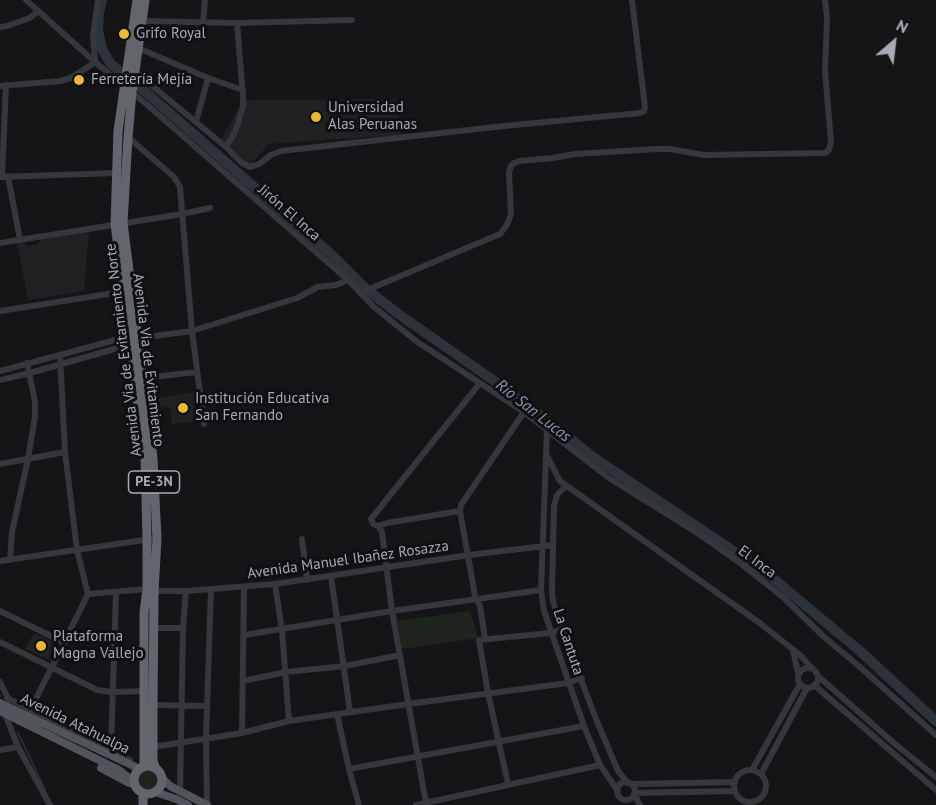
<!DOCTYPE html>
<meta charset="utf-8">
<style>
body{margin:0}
#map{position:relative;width:936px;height:805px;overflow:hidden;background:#151517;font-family:"PT Sans",sans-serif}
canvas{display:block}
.north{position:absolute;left:864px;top:12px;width:60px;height:60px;-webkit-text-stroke:4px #101012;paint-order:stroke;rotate:28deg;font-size:16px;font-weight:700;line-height:24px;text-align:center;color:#a7abb6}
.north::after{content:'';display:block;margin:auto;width:21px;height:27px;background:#a7abb6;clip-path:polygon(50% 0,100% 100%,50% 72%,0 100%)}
</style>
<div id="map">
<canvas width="936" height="805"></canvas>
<div class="north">N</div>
</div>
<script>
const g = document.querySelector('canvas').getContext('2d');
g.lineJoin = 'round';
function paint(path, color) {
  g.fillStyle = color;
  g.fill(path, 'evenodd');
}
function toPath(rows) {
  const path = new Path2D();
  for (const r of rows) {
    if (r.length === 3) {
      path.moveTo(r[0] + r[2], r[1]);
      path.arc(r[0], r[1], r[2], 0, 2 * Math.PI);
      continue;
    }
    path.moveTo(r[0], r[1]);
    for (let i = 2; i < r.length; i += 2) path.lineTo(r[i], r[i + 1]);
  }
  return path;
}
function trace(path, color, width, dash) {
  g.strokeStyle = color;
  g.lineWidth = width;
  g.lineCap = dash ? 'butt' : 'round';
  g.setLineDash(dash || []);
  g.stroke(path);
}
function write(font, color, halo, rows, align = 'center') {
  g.font = font + ' "PT Sans",sans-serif';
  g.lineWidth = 6;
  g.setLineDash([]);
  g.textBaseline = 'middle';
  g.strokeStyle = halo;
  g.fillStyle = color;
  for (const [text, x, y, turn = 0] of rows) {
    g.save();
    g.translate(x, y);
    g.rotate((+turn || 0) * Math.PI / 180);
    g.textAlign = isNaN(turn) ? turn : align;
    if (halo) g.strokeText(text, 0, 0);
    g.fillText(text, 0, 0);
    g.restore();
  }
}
const built = toPath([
 [396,99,402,135,268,144,250,167,219,143,243,100],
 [89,231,84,291,28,300,17,243,22,242,25,243,26,246,38,244,41,239],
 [194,392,195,422,172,424,170,407,146,409,145,400]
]);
const green = toPath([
 [470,611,478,638,402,649,397,621],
 [34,633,56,644,48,659,25,649],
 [148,780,10]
]);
const stream = toPath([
 [0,695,0,696],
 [18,733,45,789]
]);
const river = toPath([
 [102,0,99,13,98,30,102,49,111,64,123,74],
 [141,88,333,256,365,288,397,313,493,380,540,415,593,457,769,575,860,651,936,721]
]);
const minor = toPath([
 [26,0,95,62,145,103,348,280,374,307,416,341,521,410,609,478,699,534,740,563,784,598,823,636,861,668,936,735],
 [141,21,237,23,352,20],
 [203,23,205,0],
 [0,27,7,26,30,18,37,12],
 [138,48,208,78,243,90],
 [95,61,93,36,98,0],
 [133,70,226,147,242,163,250,167,259,164,271,155,281,151,504,126,640,113,644,111,645,107,632,0],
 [0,86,60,81,71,78,95,62],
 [196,122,208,78],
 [128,137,174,177,180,187,192,331,204,424],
 [226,147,236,130,243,106,243,97,237,23],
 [8,176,20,240],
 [0,177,116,173],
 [2,177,6,85],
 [0,243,182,214,210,208],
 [360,293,500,234,507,225,511,214,509,172,511,166,514,163,519,161,553,158,575,154,657,149,670,149,704,155,825,153,829,150,831,142,825,71,827,18,825,0],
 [0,311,127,291],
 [0,371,130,336,139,338,192,331,297,298,318,287,336,285,348,280],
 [143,378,197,372],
 [0,380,30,373,132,344],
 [547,431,546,454,560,481,761,624,800,655,813,669],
 [546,456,541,590,544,611,584,726,600,765,618,791],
 [0,464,65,452],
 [566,486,557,495,554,506,552,591,553,601,558,619,596,719,618,771,628,783],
 [378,526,387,523,460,511],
 [302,539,307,580],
 [10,560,12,532,28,459,35,417,35,402,27,363],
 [0,561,151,539],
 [331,576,350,712],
 [275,584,282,630,289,721],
 [88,594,147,589,154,591,186,591,275,584,469,555,553,545],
 [0,611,65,643],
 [154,628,183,628],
 [244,635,392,611,541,590],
 [485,639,480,606,475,596,460,511,461,505,524,412],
 [0,642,97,690,112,692,147,691],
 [793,650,798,673],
 [808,678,10],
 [818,676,895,744,936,777],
 [243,681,286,672,345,666,400,655],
 [0,682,9,700],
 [814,685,936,790],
 [7,698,111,749,130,760],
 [153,705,207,706],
 [5,714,18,747,50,805],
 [337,714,349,769,359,805],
 [27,717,88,594,77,550,65,452,60,355],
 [242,733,244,587],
 [153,747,242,733,289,721,408,704,568,683,582,678],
 [111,749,116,592],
 [0,750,18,747],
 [349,769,584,726],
 [752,770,800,684],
 [750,786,16],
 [761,774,807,688],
 [626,791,9],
 [508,784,488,693,479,640,550,633,562,629],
 [631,784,735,782],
 [180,792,183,628,186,591],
 [635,793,735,791],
 [634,794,640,805],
 [426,803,392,611,382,532,378,526,373,524,371,519,480,383],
 [207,805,206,738,211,589],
 [416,805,600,765]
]);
const major = toPath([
 [0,703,140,769],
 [0,711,119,770,134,782],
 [101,768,129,783],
 [162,778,170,786,207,805],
 [155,792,176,799,188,805]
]);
const highway = toPath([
 [137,0,118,131,115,224,145,458,147,540,147,589,144,612,144,767],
 [145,0,132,92,128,137,123,223,153,458,157,539,154,591,153,707,153,761,156,769],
 [148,780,14],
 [143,805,143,793]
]);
const markers = [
 [124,34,6,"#ecb838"],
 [79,80,6,"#ecb838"],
 [316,117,6,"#ecb838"],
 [183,408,6,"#ecb838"],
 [41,646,6,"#ecb838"]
];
const shields = [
 [154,482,51]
];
const shieldNames = [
 ["PE-3N",154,482]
];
const poiNames = [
 ["Grifo Royal",136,34],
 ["Ferretería Mejía",91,80],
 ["Universidad",328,108],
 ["Alas Peruanas",328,125],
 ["Institución Educativa",195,399],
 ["San Fernando",195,416],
 ["Plataforma",53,637],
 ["Magna Vallejo",53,654]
];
const streetNames = [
 ["Jirón El Inca",289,213,41],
 ["Avenida Vía de Evitamiento Norte",124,350,-97],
 ["Avenida Vía de Evitamiento",148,360,83],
 ["Avenida Manuel Ibañez Rosazza",348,560,-8],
 ["El Inca",757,562,37],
 ["La Cantuta",568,642,72],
 ["Avenida Atahualpa",75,724,26]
];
const waterNames = [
 ["Río San Lucas",533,411,38]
];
paint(built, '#212124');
paint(green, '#1d251e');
trace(stream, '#2c333a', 1.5);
trace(river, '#2c333a', 10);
trace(minor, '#36373c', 6);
trace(major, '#52545b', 8);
trace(highway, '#62656c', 9);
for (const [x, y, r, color] of markers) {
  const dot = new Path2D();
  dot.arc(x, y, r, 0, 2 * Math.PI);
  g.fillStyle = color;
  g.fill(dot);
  trace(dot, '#101012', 2);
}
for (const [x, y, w] of shields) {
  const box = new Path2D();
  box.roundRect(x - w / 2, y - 11, w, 22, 4.5);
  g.fillStyle = '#101012';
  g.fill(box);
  trace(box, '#a7abb6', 1.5);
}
write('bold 14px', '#a7abb6', null, shieldNames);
write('15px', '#a7abb6', '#101012', poiNames, 'left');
write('15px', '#a7abb6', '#101012', streetNames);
write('italic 16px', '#7f97b0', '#101012', waterNames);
</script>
